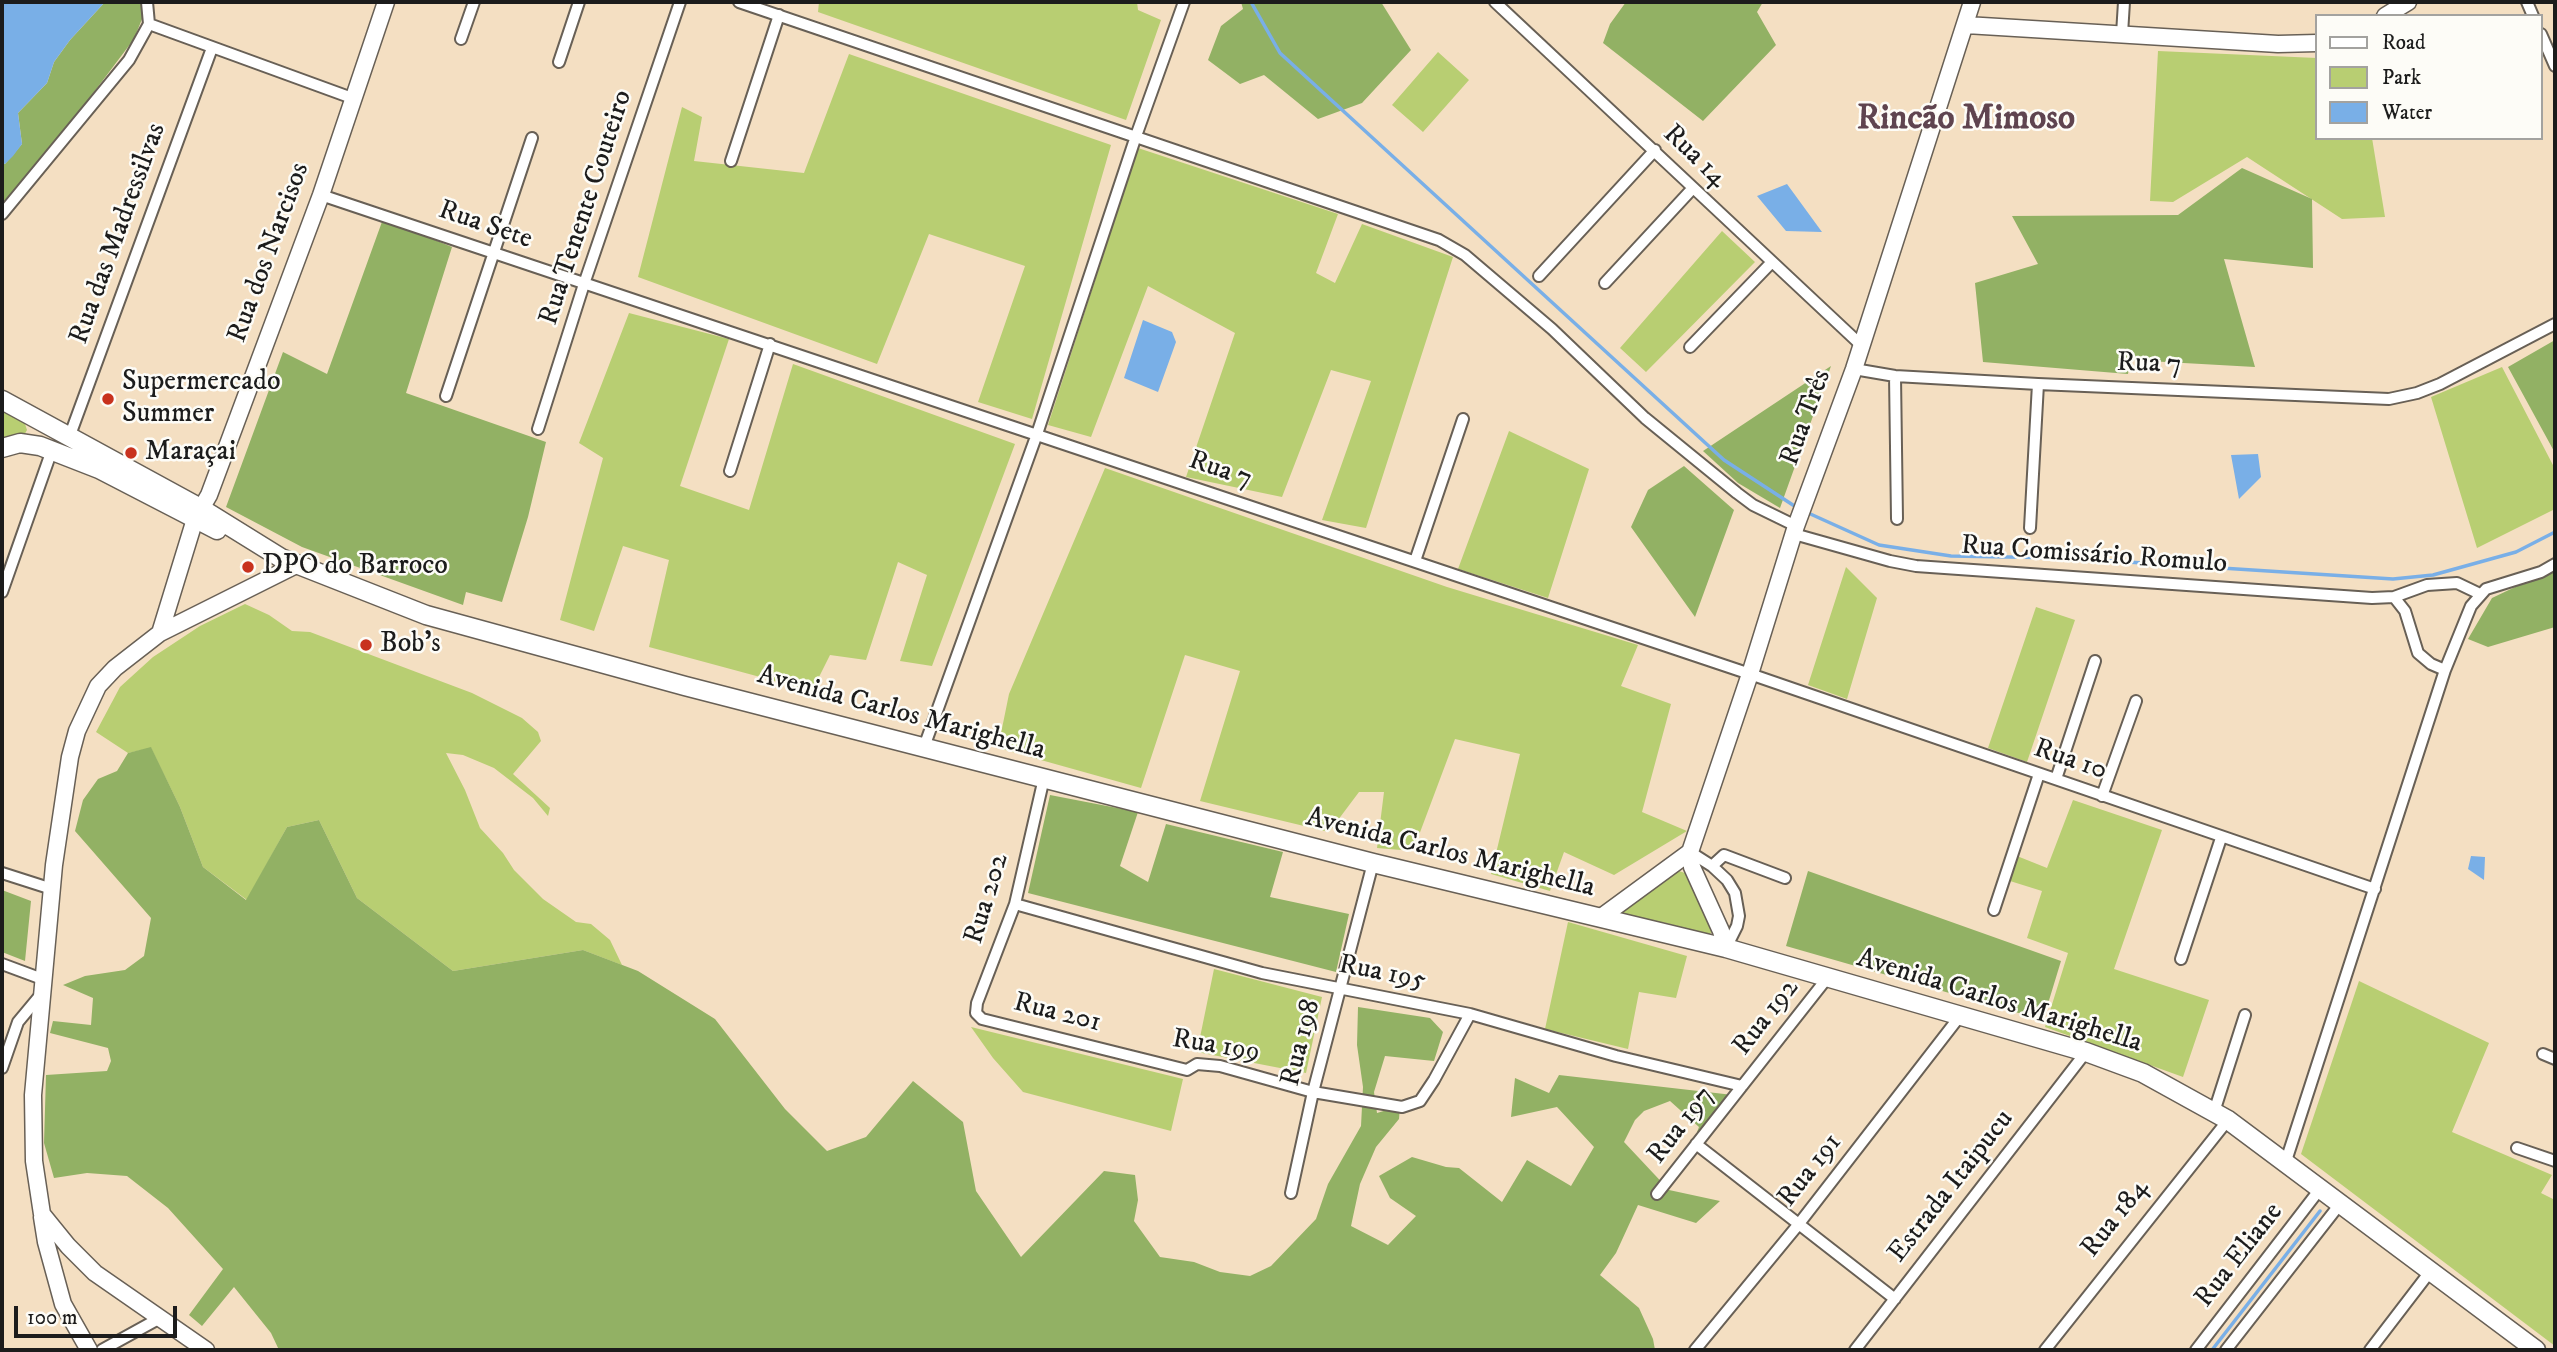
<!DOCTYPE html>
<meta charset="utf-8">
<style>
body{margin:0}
#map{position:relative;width:2557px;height:1352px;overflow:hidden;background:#f4dfc2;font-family:"IM FELL DW Pica",serif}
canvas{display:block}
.frame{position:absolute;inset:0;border:4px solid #1c1c1c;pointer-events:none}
.legend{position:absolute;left:2315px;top:14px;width:228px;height:126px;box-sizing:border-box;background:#fdfcf7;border:2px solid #a3a29f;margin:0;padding:9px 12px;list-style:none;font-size:21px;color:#1c1c1c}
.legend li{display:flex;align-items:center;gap:14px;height:35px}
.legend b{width:35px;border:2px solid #a3a29f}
.scale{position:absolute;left:14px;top:1306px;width:163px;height:32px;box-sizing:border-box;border:4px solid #1c1c1c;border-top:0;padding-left:9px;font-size:21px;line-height:24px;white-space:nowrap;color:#1c1c1c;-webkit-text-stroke:5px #fdfcf7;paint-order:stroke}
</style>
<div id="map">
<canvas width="2557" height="1352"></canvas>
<div class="frame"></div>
<ul class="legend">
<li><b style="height:9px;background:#fff"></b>Road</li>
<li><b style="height:19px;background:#b8ce72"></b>Park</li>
<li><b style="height:19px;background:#79afe7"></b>Water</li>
</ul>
<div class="scale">100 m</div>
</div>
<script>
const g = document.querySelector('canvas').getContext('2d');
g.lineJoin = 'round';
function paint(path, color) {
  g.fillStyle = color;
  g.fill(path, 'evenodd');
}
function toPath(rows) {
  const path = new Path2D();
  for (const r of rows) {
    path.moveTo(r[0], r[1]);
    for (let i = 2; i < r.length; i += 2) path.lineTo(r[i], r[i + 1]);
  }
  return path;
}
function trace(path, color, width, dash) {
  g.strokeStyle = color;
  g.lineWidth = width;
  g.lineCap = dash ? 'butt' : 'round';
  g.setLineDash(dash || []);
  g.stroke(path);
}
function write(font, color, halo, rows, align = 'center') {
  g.font = font + ' "IM FELL DW Pica",serif';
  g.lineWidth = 5;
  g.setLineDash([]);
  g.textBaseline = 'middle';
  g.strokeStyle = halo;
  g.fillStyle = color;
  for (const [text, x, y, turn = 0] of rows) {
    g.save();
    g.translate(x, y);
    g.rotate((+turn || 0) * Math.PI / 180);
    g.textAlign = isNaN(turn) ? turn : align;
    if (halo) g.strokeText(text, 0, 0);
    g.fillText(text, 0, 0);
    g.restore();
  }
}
const green = toPath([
 [819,2,1137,2,1138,10,1161,20,1126,120,818,12],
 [2158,51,2317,58,2317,138,2372,138,2385,217,2342,219,2247,157,2173,202,2150,201],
 [1438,52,1469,80,1423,132,1392,105],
 [849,54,1111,145,1032,419,978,402,1025,266,929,234,877,364,638,277,682,107,702,117,694,161,804,173],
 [1138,148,1338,214,1316,273,1335,283,1362,224,1453,257,1366,528,1322,520,1371,381,1331,370,1282,497,1186,477,1235,333,1148,286,1091,437,1048,425],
 [1722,231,1755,262,1646,372,1620,348],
 [629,313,729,339,680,486,749,510,793,364,1015,444,932,666,900,661,927,575,898,562,866,660,830,655,812,691,649,647,669,560,623,546,594,631,560,620,603,458,579,443],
 [2502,367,2555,469,2555,509,2477,548,2431,397],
 [2,409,24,421,27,430,23,437,2,444],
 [1509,431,1589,469,1548,598,1458,569],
 [1105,468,1447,587,1638,645,1621,686,1671,704,1642,812,1687,831,1614,875,1564,852,1550,891,1491,874,1520,754,1455,739,1413,851,1377,848,1384,792,1359,792,1329,832,1200,801,1240,671,1185,655,1141,788,998,748,1009,694],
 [1846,567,1877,598,1847,699,1808,685],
 [245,604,269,615,292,631,310,632,472,693,522,718,538,732,541,741,513,774,550,808,548,816,533,798,494,768,463,755,446,753,465,790,480,828,503,853,514,870,543,899,576,922,591,924,610,940,622,965,583,950,453,971,357,898,319,820,287,827,247,900,203,867,180,807,151,748,128,753,96,732,120,687,153,657,200,626],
 [2036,607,2075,620,2027,762,1988,748],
 [2073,800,2162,830,2114,969,2209,1000,2183,1077,2045,1027,2068,953,2027,938,2042,891,2010,881,2017,856,2047,868],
 [1676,870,1688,874,1713,930,1709,935,1703,937,1693,930,1662,922,1650,924,1617,916,1618,910],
 [1568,922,1687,956,1676,998,1639,992,1628,1049,1545,1029],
 [1214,969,1322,997,1306,1073,1197,1052],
 [2359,981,2489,1043,2452,1132,2552,1175,2541,1193,2555,1200,2555,1346,2301,1154],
 [971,1027,1183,1079,1171,1131,1023,1092,993,1058]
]);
const forest = toPath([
 [105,2,147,2,148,4,134,39,2,214,2,163,5,164,22,144,18,113,47,83,54,62,70,40],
 [1241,2,1381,2,1411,50,1362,103,1318,119,1264,75,1240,84,1208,60,1221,26,1243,9],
 [1626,2,1763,2,1757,12,1776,45,1703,121,1603,43,1610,24],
 [2242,168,2312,199,2313,268,2224,259,2255,367,2130,360,2128,374,1983,362,1975,283,2038,264,2012,216,2178,215],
 [383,219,452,247,406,393,546,442,528,517,502,602,466,592,463,605,302,547,226,507,283,352,327,374],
 [2555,340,2555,453,2508,367],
 [1831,366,1780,508,1738,483,1703,451],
 [1684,466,1734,510,1695,617,1631,527,1648,490],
 [2555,568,2555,627,2488,647,2468,639,2492,598],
 [151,747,180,807,203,867,246,900,287,827,319,820,357,898,453,971,583,950,638,971,715,1019,785,1109,827,1151,866,1137,913,1081,963,1122,976,1191,1021,1257,1104,1171,1135,1175,1138,1200,1134,1221,1160,1257,1194,1262,1220,1272,1250,1276,1271,1266,1316,1219,1328,1184,1361,1126,1363,1087,1357,1045,1358,1007,1430,1018,1443,1032,1434,1061,1385,1056,1374,1092,1377,1113,1400,1106,1399,1119,1376,1147,1360,1184,1351,1226,1388,1245,1416,1216,1390,1198,1379,1176,1412,1157,1446,1167,1459,1168,1502,1202,1527,1160,1571,1186,1594,1147,1557,1107,1511,1117,1515,1078,1549,1093,1559,1075,1733,1095,1710,1130,1697,1132,1699,1127,1670,1101,1644,1111,1635,1120,1624,1142,1669,1190,1720,1201,1696,1223,1638,1205,1616,1253,1600,1275,1639,1308,1653,1339,1655,1350,279,1350,271,1333,234,1287,202,1326,189,1315,223,1269,168,1208,127,1176,87,1173,54,1178,44,1143,46,1075,107,1071,111,1061,108,1048,50,1033,53,1021,91,1025,93,998,63,985,85,976,125,970,144,956,151,918,75,831,83,800,98,779,117,771,128,753],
 [1050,795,1138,812,1120,866,1148,882,1166,824,1283,852,1270,897,1349,914,1336,972,1028,893],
 [1808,871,2061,961,2043,1020,1786,946],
 [2,890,31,901,25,961,2,952]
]);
const water = toPath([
 [2,2,105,2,70,40,54,62,47,83,18,113,22,144,13,156,5,164,2,163],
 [1787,184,1822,232,1786,231,1757,196],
 [1143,320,1172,332,1176,342,1158,392,1124,378],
 [2258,454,2261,477,2239,499,2231,455],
 [2471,856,2485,857,2484,880,2468,869]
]);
const stream = toPath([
 [1251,2,1280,53,1724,460,1799,509],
 [1806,512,1879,545,1951,556,2065,558,2393,579,2433,575,2516,552,2555,532],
 [2212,1350,2320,1211]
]);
const street = toPath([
 [739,2,1439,240,1465,255,1552,329,1645,418,1737,493,1753,505,1796,526],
 [1495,2,1861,345],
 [2527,2,2533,16],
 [149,24,352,98],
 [2122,34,2124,2],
 [2541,34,2555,66],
 [461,39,474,2],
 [559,62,579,2],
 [731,161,779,15],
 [321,195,1750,674,2375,889],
 [2,214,129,60,149,24,147,2],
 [1539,276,1655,150],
 [1605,283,1693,188],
 [1690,347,1772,262],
 [1854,369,1895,376,2038,384,2389,399,2417,393,2440,384,2555,324],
 [1895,376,1897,519],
 [446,396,532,138],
 [538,429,584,284,680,2],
 [70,435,212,48],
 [730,471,770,344],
 [2030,528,2038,384],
 [1794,534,1890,561,1916,566,2372,598,2394,597,2405,611,2418,653,2431,664,2445,670],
 [1415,561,1463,419],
 [2,592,52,450],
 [2394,597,2427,585,2457,583,2480,594],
 [924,747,1037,434,1136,136,1184,2],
 [1044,778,1015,904,977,1003,976,1013,982,1019,1187,1070,1197,1064,1220,1066,1313,1092,1402,1107,1420,1101,1434,1080,1470,1014],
 [2056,779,2095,661],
 [2102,796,2136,701],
 [1690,852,1712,866,1727,880,1735,893,1739,916,1737,926,1726,948],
 [1712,866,1724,855,1785,878],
 [2,873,52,889],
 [1015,904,1262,973,1470,1014,1616,1056,1742,1086],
 [1994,910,2039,774],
 [2181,959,2221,838],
 [2,964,45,980],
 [2543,1054,2555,1059],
 [2,1068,18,1022,43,992],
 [2214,1112,2245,1015],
 [1696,1144,1895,1299],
 [2517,1148,2555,1161],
 [2285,1164,2445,670,2471,606,2486,589,2541,572,2555,564],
 [1291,1193,1313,1092,1373,863],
 [1657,1194,1828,977],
 [102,1350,160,1318],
 [1695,1350,1798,1225,1960,1016],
 [1855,1350,2086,1052],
 [2045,1350,2228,1120],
 [2196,1350,2320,1189],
 [2226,1350,2340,1204],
 [2370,1350,2429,1273]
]);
const secondary = toPath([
 [2385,16,2408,2],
 [1966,25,2278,44,2317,43],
 [160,633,195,519,209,495,321,195,386,2],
 [1600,918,1690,852],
 [1726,948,1721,931,1692,867,1690,852,1750,674,1796,526,1854,369,1972,2],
 [42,1217,46,1242,63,1304,89,1350],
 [206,1350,95,1273,68,1246,42,1214,34,1161,33,1095,54,865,70,757,77,731,98,686,115,668,160,633,296,565]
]);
const primary = toPath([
 [2,400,202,509,281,558,426,615,685,686,1373,863,1726,948,2086,1052,2143,1073,2228,1120,2536,1350],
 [2,448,20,443,40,446,99,469,217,530]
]);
const markers = [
 [108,399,7,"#c8321e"],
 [131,453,7,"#c8321e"],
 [248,567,7,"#c8321e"],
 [366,645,7,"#c8321e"]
];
const streetNames = [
 ["Rua 14",1694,157,44],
 ["Rua Tenente Couteiro",587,208,-72],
 ["Rua Sete",485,226,19],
 ["Rua das Madressilvas",119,234,-70],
 ["Rua dos Narcisos",270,253,-70],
 ["Rua 7",2149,365,2],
 ["Rua Três",1807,418,-70],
 ["Rua 7",1220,471,19],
 ["Rua Comissário Romulo",2094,556,4],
 ["Avenida Carlos Marighella",901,714,15],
 ["Rua 10",2070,761,19],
 ["Avenida Carlos Marighella",1450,854,14],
 ["Rua 202",988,899,-73],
 ["Rua 195",1382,974,11],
 ["Avenida Carlos Marighella",1999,1002,17],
 ["Rua 201",1057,1014,14],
 ["Rua 192",1767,1018,-52],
 ["Rua 198",1302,1043,-76],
 ["Rua 199",1216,1047,9],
 ["Rua 197",1682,1126,-52],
 ["Rua 191",1811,1171,-52],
 ["Estrada Itaipucu",1952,1187,-52],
 ["Rua 184",2116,1219,-52],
 ["Rua Eliane",2240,1256,-52]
];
const poiNames = [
 ["Supermercado",122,383],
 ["Summer",122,415],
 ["Maraçai",145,453],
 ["DPO do Barroco",262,567],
 ["Bob's",380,645]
];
const districtNames = [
 ["Rincão Mimoso",1966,121]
];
paint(green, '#b8ce72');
paint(forest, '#92b164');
paint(water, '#79afe7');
trace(stream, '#79afe7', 3.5);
trace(street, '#686056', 14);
trace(secondary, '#686056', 19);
trace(primary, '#686056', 21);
trace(street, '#fff', 10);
trace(secondary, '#fff', 16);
trace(primary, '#fff', 18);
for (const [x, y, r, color] of markers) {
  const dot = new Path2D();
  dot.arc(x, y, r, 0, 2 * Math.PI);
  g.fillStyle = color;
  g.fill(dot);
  trace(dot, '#fdfcf7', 2.5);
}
write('28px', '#1c1c1c', '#fdfcf7', streetNames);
write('28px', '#1c1c1c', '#fdfcf7', poiNames, 'left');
write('bold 35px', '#5f444f', '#fdfcf7', districtNames);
</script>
